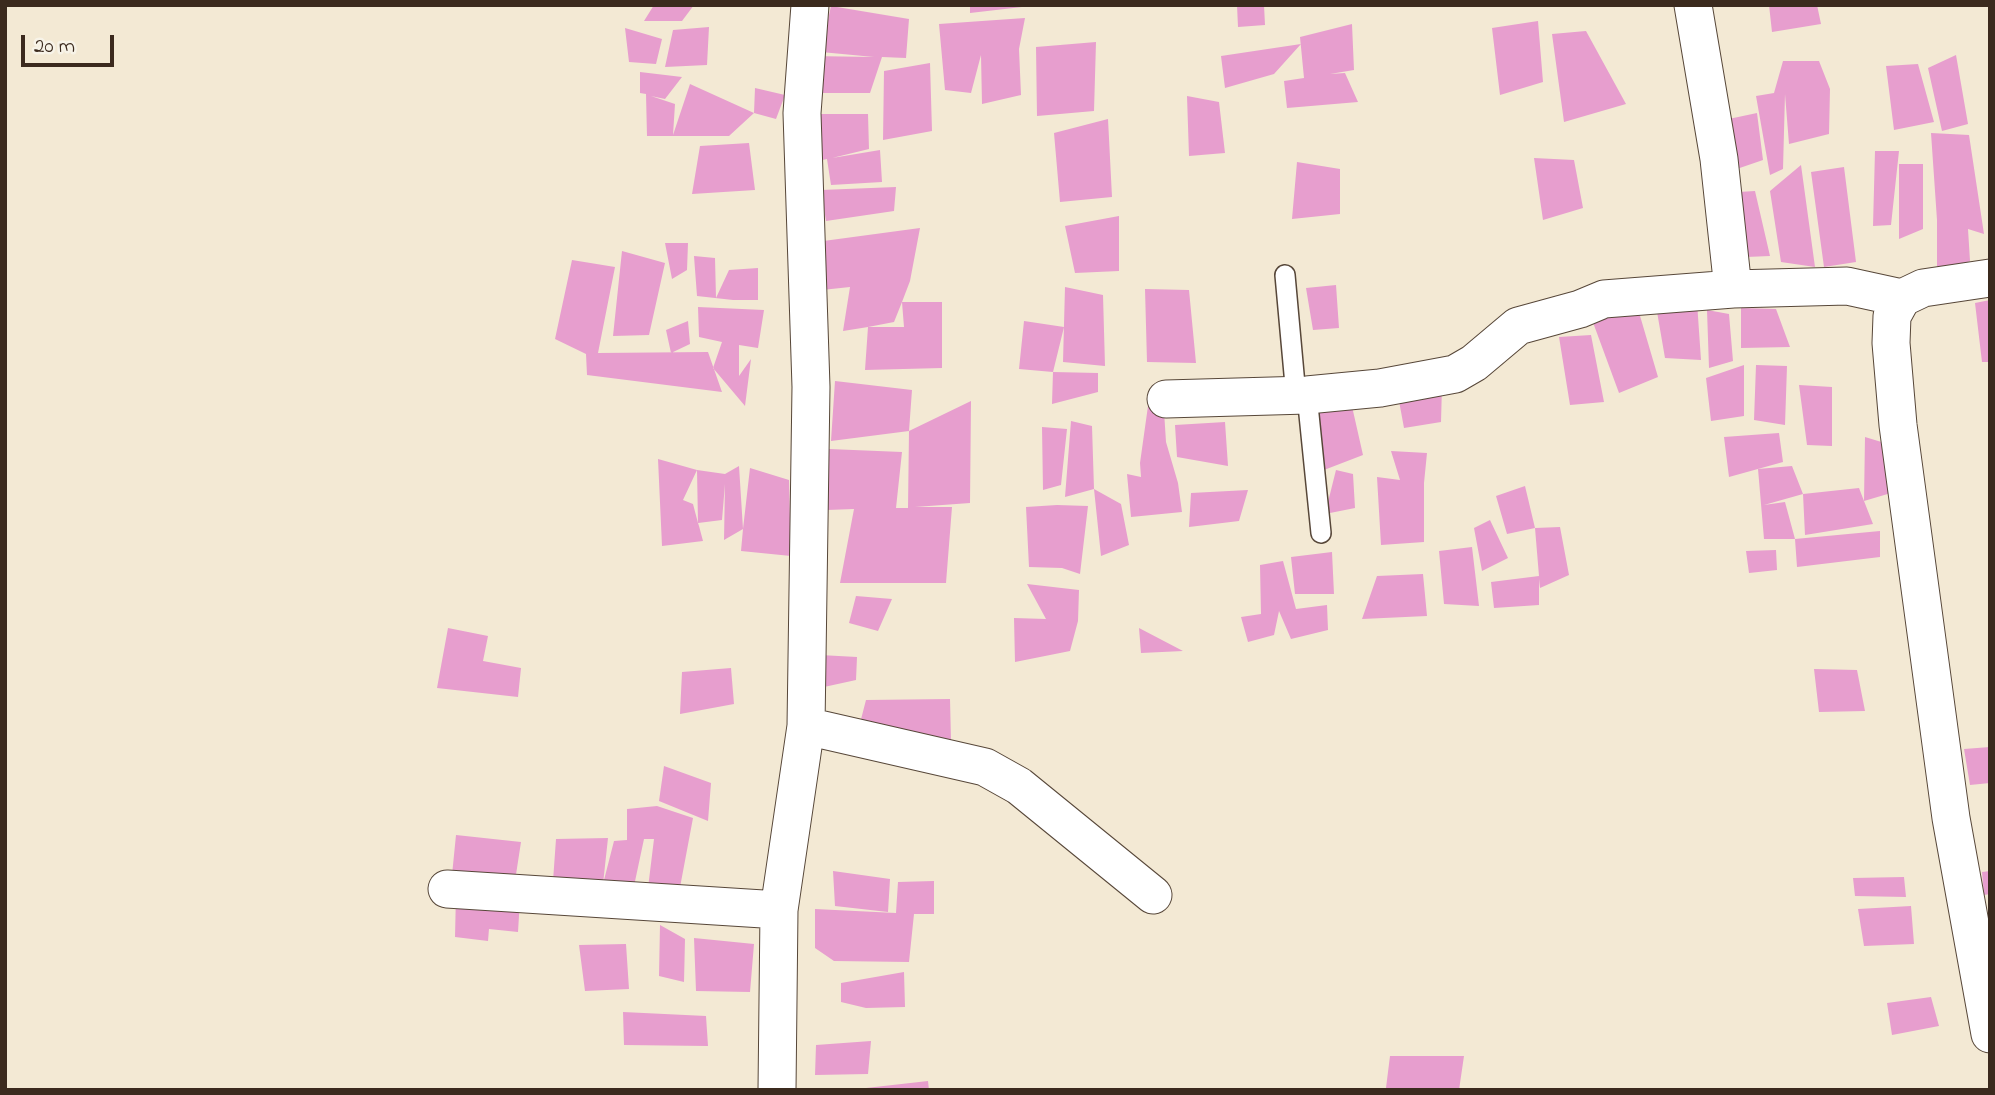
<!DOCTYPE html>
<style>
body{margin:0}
#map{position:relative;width:1995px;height:1095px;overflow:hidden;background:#f3e9d4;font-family:"Indie Flower",sans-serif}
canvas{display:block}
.frame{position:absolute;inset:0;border:7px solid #3b2a1e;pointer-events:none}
.scale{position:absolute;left:21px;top:35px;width:93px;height:32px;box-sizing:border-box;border:4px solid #3b2a1e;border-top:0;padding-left:9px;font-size:21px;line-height:24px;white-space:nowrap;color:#3b2a1e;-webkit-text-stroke:5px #f7f3e8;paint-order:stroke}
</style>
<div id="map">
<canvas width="1995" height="1095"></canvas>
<div class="frame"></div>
<div class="scale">20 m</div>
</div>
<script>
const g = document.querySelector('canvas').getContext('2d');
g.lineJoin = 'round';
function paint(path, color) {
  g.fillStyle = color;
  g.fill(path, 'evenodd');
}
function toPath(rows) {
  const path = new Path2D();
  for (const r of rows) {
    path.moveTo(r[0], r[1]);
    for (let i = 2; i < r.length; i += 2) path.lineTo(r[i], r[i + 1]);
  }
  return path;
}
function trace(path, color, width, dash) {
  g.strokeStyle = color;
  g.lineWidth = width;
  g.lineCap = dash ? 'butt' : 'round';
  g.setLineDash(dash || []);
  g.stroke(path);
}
const building = toPath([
 [654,5,694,5,682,21,644,21],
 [970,5,1022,5,1022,7,970,13],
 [1237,5,1264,5,1265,25,1238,27],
 [1769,5,1817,5,1821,24,1772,32],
 [831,6,909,19,906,58,882,57,870,93,812,93,810,56,874,57,821,52],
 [1025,18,1019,49,1021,95,982,104,981,55,971,93,945,90,939,24],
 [1538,21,1543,82,1500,95,1492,28],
 [1352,24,1354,70,1330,74,1345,73,1358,102,1287,108,1284,81,1304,78,1300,37],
 [709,27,707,65,665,67,673,30],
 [625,28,662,39,656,64,629,62],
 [1586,31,1626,104,1564,122,1552,34],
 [1096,42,1094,111,1037,116,1036,47],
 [1301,44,1274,74,1225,88,1221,56],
 [1956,55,1968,124,1942,131,1928,68],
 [1783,61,1819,61,1830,89,1829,134,1789,144,1785,94,1783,169,1770,175,1756,96,1774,93],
 [930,63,932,131,883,140,884,71],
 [1918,64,1934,122,1894,130,1886,66],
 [640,72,682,77,665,99,651,96,675,104,673,135,690,84,754,113,729,136,647,136,646,94,640,93],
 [755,88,785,95,776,119,754,113],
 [1187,96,1219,102,1225,153,1189,156],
 [1757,113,1763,160,1728,172,1724,120],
 [812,114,868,114,869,149,832,158,880,150,882,182,831,185,827,159,813,162],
 [1108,119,1112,197,1060,202,1054,133],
 [1931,133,1969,135,1984,234,1968,229,1970,261,1937,276,1937,220],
 [749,143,755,190,692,194,700,146],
 [1875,151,1899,151,1891,225,1873,226],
 [1534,158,1574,160,1583,208,1543,220],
 [1297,162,1340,169,1340,214,1292,219],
 [1899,164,1923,164,1923,229,1899,239],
 [1801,165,1815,267,1781,262,1770,191],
 [1844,167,1856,262,1824,267,1811,172],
 [896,187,894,211,826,221,821,190],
 [1755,191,1770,256,1722,258,1722,193],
 [1119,216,1119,271,1075,273,1065,226],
 [920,228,910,281,902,302,942,302,942,368,865,370,868,327,843,331,850,287,822,290,816,242],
 [902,302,904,327,868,327,894,322],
 [665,243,688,243,687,270,672,279],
 [622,251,665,263,649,335,613,336],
 [694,256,715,258,716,298,729,270,758,268,758,300,733,300,697,296],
 [572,260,615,267,598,353,708,352,722,392,587,375,586,354,555,339],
 [1336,285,1339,328,1313,330,1306,288],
 [1065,287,1103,295,1105,366,1063,362],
 [1145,289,1189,290,1196,363,1147,362],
 [1990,300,1990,362,1982,362,1975,303],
 [1697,302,1701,360,1665,358,1656,306],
 [698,307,764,310,758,348,739,345,739,376,751,359,745,406,713,368,722,342,699,337],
 [1741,308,1776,309,1790,347,1741,348],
 [1638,309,1658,377,1619,393,1591,317],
 [1707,310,1729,314,1733,361,1709,368],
 [688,321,690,344,671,353,666,330],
 [1024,321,1064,327,1053,372,1019,369],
 [1591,335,1604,402,1570,405,1559,337],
 [1744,365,1744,416,1711,421,1706,378],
 [1756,365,1787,366,1785,425,1754,420],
 [1053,372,1098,373,1098,392,1052,404],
 [835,381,912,390,909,431,831,441],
 [1799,385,1832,387,1832,446,1807,445],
 [1442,386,1441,422,1404,428,1397,390],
 [971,401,970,503,915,507,952,507,946,583,840,583,854,509,827,510,829,449,902,452,896,508,908,508,909,431],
 [1317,402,1351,402,1363,455,1324,470],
 [1148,406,1164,411,1166,442,1178,483,1182,512,1131,517,1127,474,1141,477,1140,463],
 [1071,421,1092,426,1094,489,1065,497],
 [1225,422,1228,466,1177,457,1175,425],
 [1042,427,1067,429,1061,485,1043,490],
 [1779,433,1783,462,1729,477,1724,437],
 [1865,437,1888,444,1891,493,1864,501,1873,524,1805,535,1803,494,1859,488,1864,501],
 [1391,451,1427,453,1424,483,1424,542,1381,545,1377,477,1400,480],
 [658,459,697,470,725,474,739,466,743,529,750,468,789,480,791,556,741,551,743,529,724,540,725,484,722,520,698,523,697,470,683,500,693,504,698,523,699,526,703,541,662,546],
 [1792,466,1803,494,1764,505,1785,502,1795,539,1880,531,1880,557,1797,567,1795,539,1764,539,1758,469],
 [1336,470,1353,474,1355,508,1325,514],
 [1525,486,1535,528,1507,534,1496,496],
 [1094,489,1121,504,1129,545,1101,556],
 [1248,490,1239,521,1189,527,1191,493],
 [1057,505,1088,506,1080,574,1062,568,1029,567,1026,507],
 [1490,520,1508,558,1482,571,1474,528],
 [1560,527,1569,575,1540,588,1539,579,1539,605,1494,608,1491,582,1539,576,1535,528],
 [1472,547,1479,606,1444,604,1439,551],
 [1776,550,1777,570,1749,573,1746,551],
 [1332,552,1334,594,1295,594,1291,557],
 [1283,561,1296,609,1327,605,1328,630,1291,639,1279,611,1274,635,1248,642,1241,617,1261,614,1260,565],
 [1423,574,1427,616,1362,619,1377,576],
 [1027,584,1079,590,1078,621,1070,651,1015,662,1014,618,1046,619],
 [856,596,892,599,878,631,849,623],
 [448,628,488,636,483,661,521,668,518,697,437,688],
 [1139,628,1183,651,1141,653],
 [820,655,857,657,856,680,824,687],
 [731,668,734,704,680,714,682,672],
 [1814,669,1857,670,1865,711,1819,712],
 [950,699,951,741,859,727,866,700],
 [1990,747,1990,783,1970,785,1964,749],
 [664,766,711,783,708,821,659,801],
 [657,806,693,818,678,898,648,888,654,839,644,839,634,886,603,884,553,881,556,839,608,838,603,884,614,841,627,840,627,809],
 [456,835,521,842,515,881,452,875],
 [833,871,890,879,888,912,835,906],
 [1990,871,1990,894,1984,895,1982,872],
 [1904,877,1906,897,1855,896,1853,878],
 [934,881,934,914,914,914,909,962,834,961,815,948,815,909,896,913,898,882],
 [456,894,520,899,518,932,489,929,488,941,455,937],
 [1911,906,1914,944,1864,946,1858,909],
 [660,925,685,939,684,982,659,976],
 [694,938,754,944,750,992,696,991],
 [626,944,629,989,585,991,579,945],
 [904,972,905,1007,866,1008,841,1002,841,983],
 [1931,997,1939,1026,1892,1035,1887,1003],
 [623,1012,706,1016,708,1046,624,1045],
 [871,1041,868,1074,815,1075,816,1045],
 [1390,1056,1464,1056,1459,1090,1386,1088],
 [928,1081,929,1090,866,1090,866,1088]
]);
const lane = toPath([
 [1285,275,1296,396],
 [1307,395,1321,533]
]);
const street = toPath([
 [1693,5,1719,159,1733,289],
 [1990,278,1923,288,1902,298,1892,316,1891,343,1898,425,1951,818,1990,1034],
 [1166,399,1307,395,1380,388,1455,374,1474,363,1518,326,1580,309,1604,299,1733,289,1847,286,1902,298],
 [806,726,985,767,1019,786,1153,895],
 [447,889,779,910],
 [777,1090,779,910,806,726,811,387,802,113,810,5]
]);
paint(building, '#e79ece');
trace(lane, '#574739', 22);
trace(street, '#574739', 39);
trace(lane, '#fff', 19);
trace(street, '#fff', 37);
</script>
